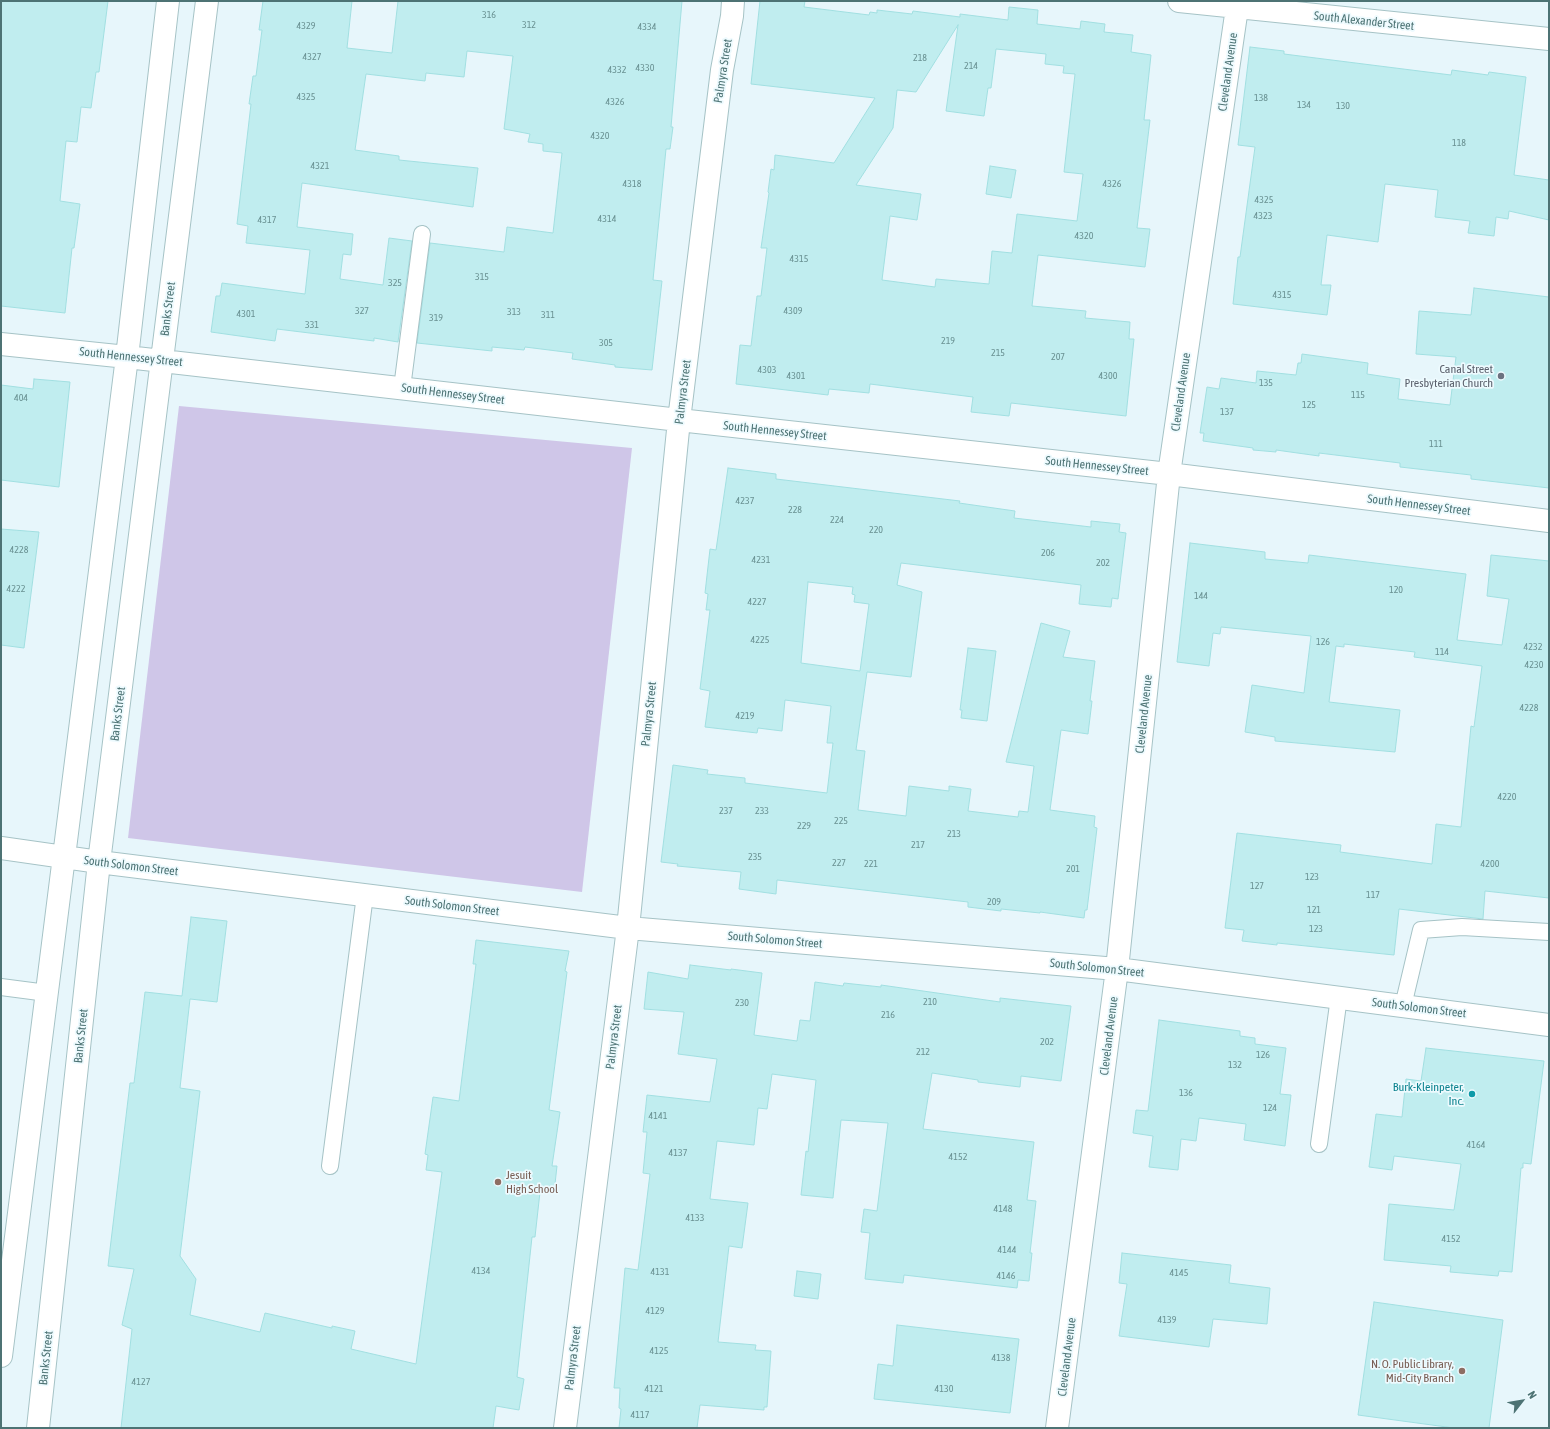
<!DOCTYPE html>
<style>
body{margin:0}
#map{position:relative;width:1550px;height:1429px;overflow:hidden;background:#e7f6fb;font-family:"Asap Condensed",sans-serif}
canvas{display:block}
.frame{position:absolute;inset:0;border:2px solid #4d7374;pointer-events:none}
.north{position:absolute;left:1502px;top:1381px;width:40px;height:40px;-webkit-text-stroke:3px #edfafe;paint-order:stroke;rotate:59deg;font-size:11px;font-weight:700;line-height:16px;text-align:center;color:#4d7374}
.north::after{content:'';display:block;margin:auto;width:14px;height:18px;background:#4d7374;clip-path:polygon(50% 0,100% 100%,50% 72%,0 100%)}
</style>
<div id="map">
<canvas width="1550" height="1429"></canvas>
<div class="frame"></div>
<div class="north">N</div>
</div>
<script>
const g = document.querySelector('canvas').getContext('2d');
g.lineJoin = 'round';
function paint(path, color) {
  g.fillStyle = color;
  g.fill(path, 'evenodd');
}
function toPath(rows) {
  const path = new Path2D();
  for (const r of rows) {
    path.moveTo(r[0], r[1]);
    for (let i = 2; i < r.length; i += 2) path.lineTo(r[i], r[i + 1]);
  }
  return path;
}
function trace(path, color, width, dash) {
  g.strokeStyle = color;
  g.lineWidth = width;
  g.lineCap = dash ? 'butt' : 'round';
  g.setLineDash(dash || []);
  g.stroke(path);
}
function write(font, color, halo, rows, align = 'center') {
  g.font = font + ' "Asap Condensed",sans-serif';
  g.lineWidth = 3.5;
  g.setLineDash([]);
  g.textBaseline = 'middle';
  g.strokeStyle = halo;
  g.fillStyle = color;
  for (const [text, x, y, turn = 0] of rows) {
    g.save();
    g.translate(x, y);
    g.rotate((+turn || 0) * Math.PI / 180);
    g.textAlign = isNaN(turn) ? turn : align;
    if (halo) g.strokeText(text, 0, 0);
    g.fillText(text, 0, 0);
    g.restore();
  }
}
const green = toPath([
 [179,406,632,448,582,892,128,838]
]);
const building = toPath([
 [1,1,108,1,99,72,96,72,91,108,81,107,77,142,66,141,60,201,80,204,74,248,72,248,65,313,1,306,1,1],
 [263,1,352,1,347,48,392,53,398,1,682,1,671,127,673,127,670,149,666,149,653,280,662,281,652,370,615,367,615,365,572,359,573,353,525,347,524,350,492,347,492,351,417,343,430,243,504,252,507,227,553,233,562,153,543,151,543,144,528,142,530,134,504,129,513,56,467,51,464,77,426,73,425,81,366,74,355,150,399,156,399,160,478,168,473,207,302,183,297,227,353,234,351,255,343,254,340,279,383,285,389,238,412,241,398,342,374,338,374,341,277,329,275,341,211,332,216,296,220,296,222,283,305,294,310,250,246,243,248,226,237,224,251,104,249,104,253,76,256,76,262,30,259,30,263,1],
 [760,1,805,1,804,7,869,15,870,12,877,13,877,10,912,14,913,11,960,17,960,14,1008,20,1009,7,1038,10,1037,24,1080,29,1081,21,1105,24,1104,32,1133,35,1131,52,1151,55,1144,120,1150,120,1137,228,1150,229,1145,267,1038,255,1032,306,1086,311,1085,318,1130,322,1129,339,1134,339,1126,416,1011,403,1009,416,971,412,973,397,870,384,869,393,829,389,828,395,736,384,740,345,751,346,757,296,761,296,767,248,761,248,769,193,768,192,771,169,774,170,775,155,834,163,875,98,751,84,760,1],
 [958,25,946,111,984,116,988,88,991,88,996,49,1046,54,1045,64,1064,66,1063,73,1075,74,1064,172,1083,174,1077,221,1017,214,1012,253,992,251,989,284,936,279,935,287,882,280,890,216,917,220,921,194,856,185,893,128,897,90,916,92,958,25],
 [1250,47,1284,51,1284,54,1451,75,1452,70,1488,75,1489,72,1526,77,1514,175,1549,180,1549,220,1509,211,1508,219,1496,217,1494,236,1468,233,1470,221,1435,217,1438,190,1385,184,1378,242,1327,235,1321,285,1331,285,1327,315,1233,304,1238,257,1240,257,1255,147,1238,145,1250,47],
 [990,166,1016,170,1011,198,986,194,990,166],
 [1474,288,1549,297,1549,488,1471,479,1471,475,1400,467,1400,463,1319,453,1319,456,1276,450,1276,452,1253,450,1253,448,1203,441,1204,433,1200,433,1207,387,1219,389,1221,378,1256,383,1257,371,1296,375,1298,363,1301,363,1302,354,1368,363,1367,374,1400,379,1398,399,1450,405,1456,357,1416,354,1419,311,1471,315,1474,288],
 [34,379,70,382,59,487,1,480,1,385,33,389,34,379],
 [728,468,776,474,776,479,960,501,959,503,1015,511,1014,518,1091,527,1091,521,1120,524,1119,532,1126,533,1118,599,1112,598,1111,607,1079,604,1081,585,901,563,897,585,922,592,911,677,867,672,856,750,865,751,858,810,906,816,909,786,949,791,949,786,971,789,968,811,1018,817,1019,811,1028,812,1034,766,1006,762,1041,623,1070,631,1063,657,1095,661,1090,701,1092,701,1088,734,1061,730,1050,810,1095,816,1094,827,1097,828,1087,910,1085,910,1084,918,1040,912,1040,913,1001,909,1001,911,968,907,968,902,777,880,776,894,739,889,741,872,677,866,678,864,661,862,673,765,708,770,707,774,745,778,745,783,827,793,833,743,827,743,831,706,785,700,782,731,758,728,757,733,705,727,710,691,700,689,710,610,706,610,708,594,705,593,710,549,716,550,728,468],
 [808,582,853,587,852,594,855,595,854,602,869,604,860,671,801,663,808,582],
 [1,529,39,532,24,648,1,645,1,529],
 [1190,543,1265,552,1265,559,1308,563,1309,555,1466,574,1457,640,1502,645,1509,599,1487,596,1491,555,1549,561,1549,898,1485,891,1483,919,1399,909,1394,955,1277,943,1277,945,1242,941,1244,930,1225,928,1237,833,1341,845,1340,852,1432,864,1436,824,1461,827,1471,726,1474,727,1482,666,1414,657,1415,652,1344,644,1344,647,1336,646,1329,702,1400,710,1395,752,1275,741,1275,737,1245,732,1252,685,1304,693,1311,636,1221,627,1220,634,1213,633,1209,666,1177,662,1190,543],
 [968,648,996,651,987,721,961,718,962,710,960,710,968,648],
 [191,917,227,921,217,1002,190,999,180,1088,200,1091,180,1256,196,1279,190,1315,260,1332,265,1313,332,1328,332,1326,355,1331,351,1349,416,1364,442,1172,426,1170,428,1155,425,1154,433,1097,459,1101,476,964,473,964,476,940,569,951,565,971,567,972,549,1110,560,1112,552,1166,557,1166,554,1193,540,1192,535,1237,532,1237,517,1377,524,1379,519,1410,496,1406,493,1428,121,1428,132,1329,122,1325,134,1269,108,1266,130,1083,134,1083,145,992,182,996,191,917],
 [690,965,731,970,731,969,762,973,754,1035,797,1041,800,1020,810,1021,815,982,843,986,844,983,881,987,881,985,1000,1002,1000,998,1071,1006,1061,1081,1021,1076,1020,1087,978,1082,978,1080,932,1073,923,1129,1034,1142,1027,1200,1036,1201,1030,1253,1032,1253,1029,1281,1018,1280,1017,1288,904,1275,903,1283,865,1279,870,1233,861,1232,864,1209,877,1211,888,1123,841,1120,833,1198,801,1195,806,1151,808,1152,816,1080,772,1074,767,1109,758,1108,754,1145,717,1141,710,1199,748,1203,742,1248,729,1246,718,1342,756,1345,755,1350,771,1351,767,1407,764,1407,764,1410,700,1405,697,1428,619,1428,621,1409,619,1408,620,1388,614,1388,625,1268,638,1270,650,1174,643,1173,647,1132,643,1132,647,1095,710,1102,717,1059,678,1054,684,1012,644,1009,648,972,688,979,690,965],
 [1159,1020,1240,1031,1240,1036,1255,1038,1255,1044,1286,1048,1280,1094,1291,1095,1285,1146,1244,1140,1246,1124,1199,1118,1196,1141,1181,1139,1178,1170,1149,1167,1153,1136,1133,1133,1136,1110,1148,1111,1159,1020],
 [1426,1048,1544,1061,1531,1164,1523,1163,1523,1168,1521,1168,1512,1272,1499,1271,1498,1276,1450,1272,1451,1266,1384,1260,1389,1204,1454,1210,1461,1164,1394,1156,1392,1170,1369,1167,1376,1114,1402,1117,1406,1079,1421,1081,1426,1048],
 [1122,1253,1231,1265,1229,1283,1270,1288,1267,1324,1213,1319,1209,1347,1119,1336,1127,1284,1119,1283,1122,1253],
 [797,1271,821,1274,818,1299,794,1296,797,1271],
 [1374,1302,1503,1320,1489,1428,1454,1428,1358,1415,1374,1302],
 [897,1325,1019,1339,1010,1413,874,1399,878,1364,893,1366,897,1325]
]);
const service = toPath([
 [402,388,422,234],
 [1,987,47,993],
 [1403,1006,1421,930,1462,927,1549,932],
 [1319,1144,1339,997],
 [330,1166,365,895]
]);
const minor = toPath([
 [1179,1,1549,39],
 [1,344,127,357,679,420,1169,474,1549,521],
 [1,848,99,862,628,928,1117,969,1549,1025],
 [1,1356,127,357,168,1],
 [38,1428,99,862,207,1],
 [565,1428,628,928,679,420,722,70,732,16,733,1],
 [1057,1428,1117,969,1169,474,1238,1]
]);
const markers = [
 [1501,376,4,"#6b7280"],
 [1472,1094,4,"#0f9aa8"],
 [498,1182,4,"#8d6e63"],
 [1462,1371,4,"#8d6e63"]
];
const numberNames = [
 ["316",489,15],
 ["312",529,25],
 ["4329",306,26],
 ["4334",647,27],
 ["4327",312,57],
 ["218",920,58],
 ["214",971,66],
 ["4330",645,68],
 ["4332",617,70],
 ["4325",306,97],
 ["138",1261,98],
 ["4326",615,102],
 ["134",1304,105],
 ["130",1343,106],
 ["4320",600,136],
 ["118",1459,143],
 ["4321",320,166],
 ["4318",632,184],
 ["4326",1112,184],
 ["4325",1264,200],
 ["4323",1263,216],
 ["4314",607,219],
 ["4317",267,220],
 ["4320",1084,236],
 ["4315",799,259],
 ["315",482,277],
 ["325",395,283],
 ["4315",1282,295],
 ["327",362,311],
 ["4309",793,311],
 ["313",514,312],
 ["4301",246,314],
 ["311",548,315],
 ["319",436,318],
 ["331",312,325],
 ["219",948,341],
 ["305",606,343],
 ["215",998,353],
 ["207",1058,357],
 ["4303",767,370],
 ["4301",796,376],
 ["4300",1108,376],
 ["135",1266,383],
 ["115",1358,395],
 ["404",21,398],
 ["125",1309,405],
 ["137",1227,412],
 ["111",1436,444],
 ["4237",745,501],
 ["228",795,510],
 ["224",837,520],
 ["220",876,530],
 ["4228",19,550],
 ["206",1048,553],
 ["4231",761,560],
 ["202",1103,563],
 ["4222",16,589],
 ["120",1396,590],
 ["144",1201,596],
 ["4227",757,602],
 ["4225",760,640],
 ["126",1323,642],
 ["4232",1533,647],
 ["114",1442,652],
 ["4230",1534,665],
 ["4228",1529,708],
 ["4219",745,716],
 ["4220",1507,797],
 ["237",726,811],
 ["233",762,811],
 ["225",841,821],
 ["229",804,826],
 ["213",954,834],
 ["217",918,845],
 ["235",755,857],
 ["227",839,863],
 ["221",871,864],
 ["4200",1490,864],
 ["201",1073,869],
 ["123",1312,877],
 ["127",1257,886],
 ["117",1373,895],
 ["209",994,902],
 ["121",1314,910],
 ["123",1316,929],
 ["210",930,1002],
 ["230",742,1003],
 ["216",888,1015],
 ["202",1047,1042],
 ["212",923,1052],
 ["126",1263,1055],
 ["132",1235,1065],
 ["136",1186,1093],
 ["124",1270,1108],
 ["4141",658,1116],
 ["4164",1476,1145],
 ["4137",678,1153],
 ["4152",958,1157],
 ["4148",1003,1209],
 ["4133",695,1218],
 ["4152",1451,1239],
 ["4144",1007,1250],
 ["4134",481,1271],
 ["4131",660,1272],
 ["4145",1179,1273],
 ["4146",1006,1276],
 ["4129",655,1311],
 ["4139",1167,1320],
 ["4125",659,1351],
 ["4138",1001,1358],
 ["4127",141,1382],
 ["4121",654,1389],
 ["4130",944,1389],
 ["4117",640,1415]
];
const streetNames = [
 ["South Alexander Street",1364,21,6],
 ["Palmyra Street",723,71,-81],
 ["Cleveland Avenue",1228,72,-82],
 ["Banks Street",168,309,-83],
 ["South Hennessey Street",131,357,6],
 ["Palmyra Street",683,392,-83],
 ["Cleveland Avenue",1181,392,-82],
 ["South Hennessey Street",453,394,7],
 ["South Hennessey Street",775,431,6],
 ["South Hennessey Street",1097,466,6],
 ["South Hennessey Street",1419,505,7],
 ["Banks Street",118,714,-83],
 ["Palmyra Street",649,714,-84],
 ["Cleveland Avenue",1144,714,-84],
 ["South Solomon Street",131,866,7],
 ["South Solomon Street",452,906,7],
 ["South Solomon Street",775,940,5],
 ["South Solomon Street",1097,968,6],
 ["South Solomon Street",1419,1008,7],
 ["Banks Street",81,1036,-84],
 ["Cleveland Avenue",1109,1036,-83],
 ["Palmyra Street",614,1037,-83],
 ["Cleveland Avenue",1067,1357,-83],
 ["Banks Street",46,1358,-84],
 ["Palmyra Street",573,1358,-83]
];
const worshipNames = [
 ["Canal Street",1493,369],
 ["Presbyterian Church",1493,383]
];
const cultureNames = [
 ["Burk-Kleinpeter,",1464,1087],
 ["Inc.",1464,1101]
];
const educationNames = [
 ["Jesuit",506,1175],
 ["High School",506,1189],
 ["N. O. Public Library,",1454,1364,"right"],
 ["Mid-City Branch",1454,1378,"right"]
];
paint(green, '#cfc6e8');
paint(building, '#c0edef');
trace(building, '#a1dfe1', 1);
trace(service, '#a6c3c6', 18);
trace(minor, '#a6c3c6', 24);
trace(service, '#fff', 16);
trace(minor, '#fff', 22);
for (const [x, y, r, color] of markers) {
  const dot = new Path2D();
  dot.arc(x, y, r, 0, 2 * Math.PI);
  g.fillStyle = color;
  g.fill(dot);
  trace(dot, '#edfafe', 1.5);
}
write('10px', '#6a9293', null, numberNames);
write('12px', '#4d7374', '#edfafe', streetNames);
write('12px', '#5b616d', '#edfafe', worshipNames, 'right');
write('12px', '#0d838f', '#edfafe', cultureNames, 'right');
write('12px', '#785e54', '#edfafe', educationNames, 'left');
</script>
